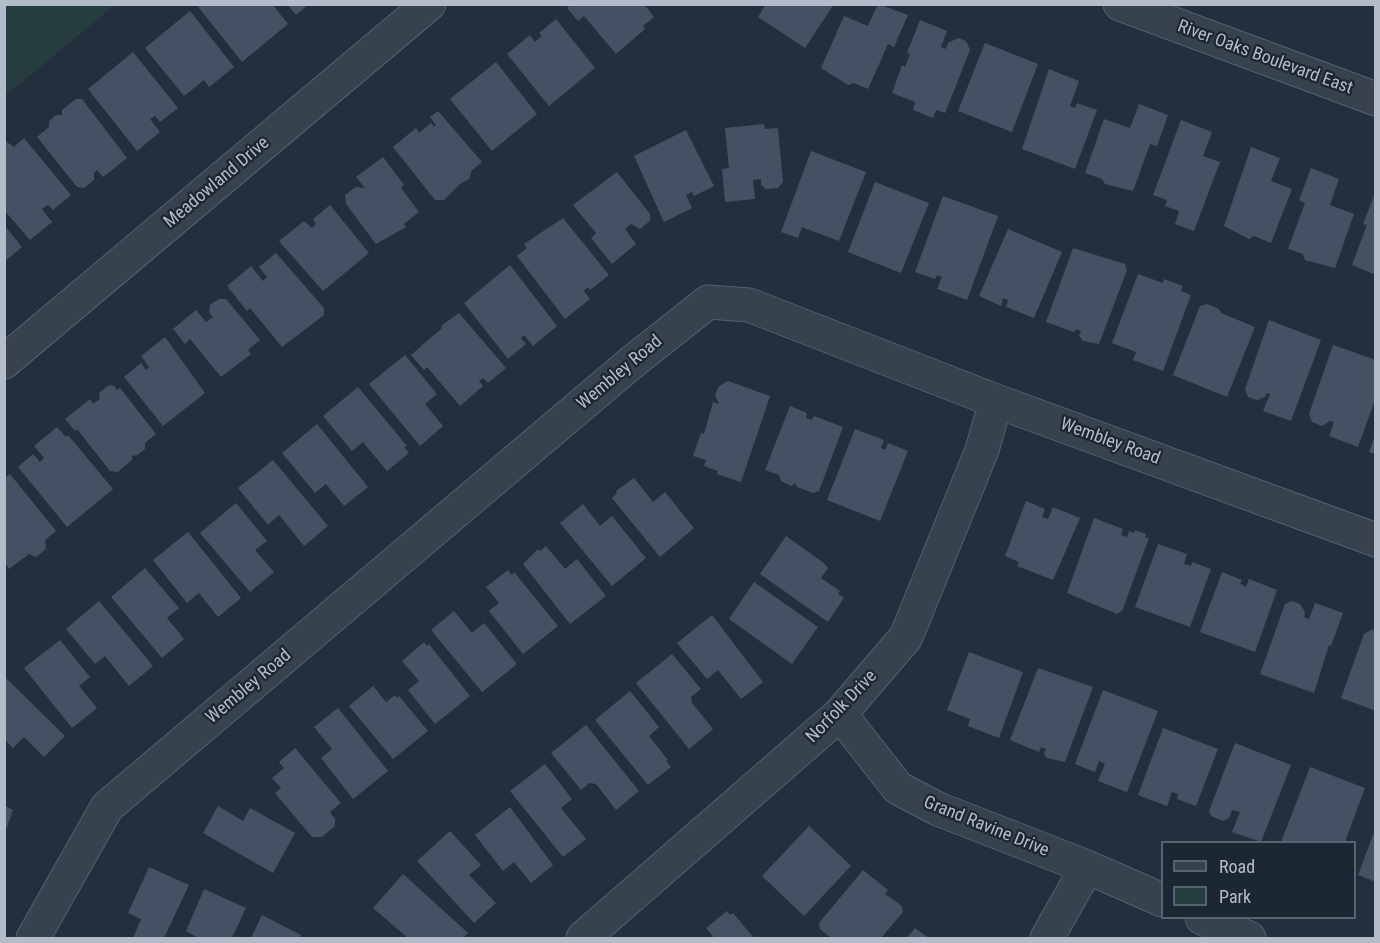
<!DOCTYPE html>
<style>
body{margin:0}
#map{position:relative;width:1380px;height:943px;overflow:hidden;background:#242f3e;font-family:"Roboto Condensed",sans-serif}
canvas{display:block}
.frame{position:absolute;inset:0;border:6px solid #b4bcc9;pointer-events:none}
.legend{position:absolute;left:1161px;top:841px;width:195px;height:78px;box-sizing:border-box;background:#1d2633;border:2px solid #59626f;margin:0;padding:8px 10px;list-style:none;font-size:18px;color:#b4bcc9}
.legend li{display:flex;align-items:center;gap:12px;height:30px}
.legend b{width:30px;border:2px solid #59626f}
</style>
<div id="map">
<canvas width="1380" height="943"></canvas>
<div class="frame"></div>
<ul class="legend">
<li><b style="height:8px;background:#38414e"></b>Road</li>
<li><b style="height:16px;background:#263c3f"></b>Park</li>
</ul>
</div>
<script>
const g = document.querySelector('canvas').getContext('2d');
g.lineJoin = 'round';
function paint(path, color) {
  g.fillStyle = color;
  g.fill(path, 'evenodd');
}
function toPath(rows) {
  const path = new Path2D();
  for (const r of rows) {
    path.moveTo(r[0], r[1]);
    for (let i = 2; i < r.length; i += 2) path.lineTo(r[i], r[i + 1]);
  }
  return path;
}
function trace(path, color, width, dash) {
  g.strokeStyle = color;
  g.lineWidth = width;
  g.lineCap = dash ? 'butt' : 'round';
  g.setLineDash(dash || []);
  g.stroke(path);
}
function write(font, color, halo, rows, align = 'center') {
  g.font = font + ' "Roboto Condensed",sans-serif';
  g.lineWidth = 4.5;
  g.setLineDash([]);
  g.textBaseline = 'middle';
  g.strokeStyle = halo;
  g.fillStyle = color;
  for (const [text, x, y, turn = 0] of rows) {
    g.save();
    g.translate(x, y);
    g.rotate((+turn || 0) * Math.PI / 180);
    g.textAlign = isNaN(turn) ? turn : align;
    if (halo) g.strokeText(text, 0, 0);
    g.fillText(text, 0, 0);
    g.restore();
  }
}
const green = toPath([
 [5,4,115,4,115,5,5,96]
]);
const building = toPath([
 [196,4,272,4,288,24,242,62],
 [287,4,309,4,296,15],
 [571,4,644,4,654,17,643,26,645,29,616,54,584,16,578,21,567,8],
 [766,4,834,4,805,48,758,17],
 [878,4,908,15,894,47,888,44,868,89,854,83,848,85,821,68,844,16,868,26],
 [190,11,234,67,209,87,204,80,184,96,145,48],
 [556,19,595,68,549,106,507,54,530,35,535,42,542,36,539,33],
 [920,20,947,31,941,47,946,49,948,43,958,38,966,41,970,50,945,113,936,110,933,118,913,110,915,102,892,93,902,65,905,67,910,54,907,53],
 [985,43,1038,64,1012,132,958,111],
 [133,52,178,108,160,122,155,116,150,119,160,132,137,151,88,89],
 [496,62,537,114,492,151,450,99],
 [1049,69,1079,81,1070,106,1075,108,1077,103,1097,110,1075,169,1022,149],
 [76,99,82,99,127,158,103,177,97,170,94,173,94,180,84,188,77,187,37,137,49,127,49,121,56,115,62,115,62,110],
 [1139,104,1168,115,1157,146,1150,144,1133,191,1105,184,1102,179,1085,173,1104,119,1130,128],
 [438,111,482,162,471,171,470,178,459,185,444,200,435,200,393,147,416,128,419,133,431,123,434,127,436,125,430,117],
 [1181,120,1212,132,1203,156,1220,162,1194,231,1175,224,1179,211,1165,206,1167,200,1153,195],
 [764,124,765,129,778,128,783,182,778,188,766,189,761,185,761,179,753,180,755,199,725,202,722,169,729,168,725,128],
 [686,130,714,186,694,196,692,192,686,195,692,208,664,222,634,156],
 [24,138,71,195,53,210,48,205,42,209,52,222,30,240,4,210,4,140,14,147],
 [1251,147,1280,158,1271,181,1292,189,1271,243,1254,236,1249,239,1224,226],
 [811,151,866,172,839,241,802,227,798,238,781,232],
 [383,157,404,185,401,188,419,212,404,224,406,227,376,244,346,204,345,195,356,187,365,188,356,177],
 [1311,168,1339,179,1330,205,1354,214,1335,268,1305,260,1303,254,1288,249,1305,203,1299,200],
 [617,172,650,214,650,221,640,229,631,224,625,229,636,244,612,264,591,238,596,233,573,205],
 [875,182,929,203,901,273,848,252],
 [1375,193,1376,193,1376,275,1352,265,1367,225,1363,224],
 [943,196,998,216,967,300,937,289,942,277,937,275,935,279,915,272],
 [330,205,369,253,323,291,279,241,304,221,312,228,316,224,313,219],
 [563,218,609,275,590,290,588,287,584,291,590,299,565,319,517,256,527,248,524,244],
 [4,225,22,247,4,262],
 [1008,229,1062,252,1034,318,1006,307,1008,300,1003,298,1001,306,979,296],
 [1073,248,1125,264,1127,270,1099,344,1083,341,1079,336,1081,331,1076,329,1074,332,1046,322],
 [276,253,324,308,324,315,282,347,250,308,247,311,227,286,251,266,263,281,267,277,259,267],
 [510,265,557,326,533,346,524,335,521,338,526,344,508,359,464,303],
 [1138,274,1163,283,1164,279,1183,286,1181,291,1191,295,1163,371,1133,360,1136,352,1112,343],
 [219,299,226,299,260,340,248,350,251,354,221,377,190,339,185,344,173,329,196,310,206,322,213,317,209,312,210,305],
 [1207,304,1219,309,1221,313,1255,327,1227,397,1173,375,1200,306],
 [459,313,506,368,488,383,483,378,479,381,483,386,460,406,427,367,424,370,411,355,442,328,441,326],
 [1269,320,1321,340,1291,421,1263,411,1270,394,1267,393,1265,397,1257,400,1248,397,1245,389],
 [165,337,205,393,163,426,124,377,141,363,146,370,149,367,141,356],
 [1333,345,1376,360,1376,397,1358,447,1329,436,1334,422,1330,421,1322,426,1312,422,1309,414],
 [405,355,437,394,425,404,443,426,420,446,369,384],
 [728,381,770,396,741,482,717,474,718,471,704,466,706,460,693,456,701,433,704,434,713,402,719,404,715,395,719,386],
 [109,385,114,386,117,390,120,388,156,434,145,443,145,449,136,456,132,455,132,460,118,472,110,471,77,429,75,431,65,419,90,399,93,404,100,399,99,393],
 [358,387,407,446,404,447,409,453,387,471,363,442,352,451,323,416],
 [790,406,807,413,806,418,812,420,814,416,843,427,819,491,813,493,797,487,795,483,791,486,781,481,779,475,765,470],
 [317,424,368,487,344,506,326,484,315,493,282,453],
 [57,427,66,437,68,435,113,489,67,527,18,467,33,454,40,462,44,458,34,446],
 [855,429,884,440,881,448,885,450,888,443,908,451,880,521,827,500],
 [1375,435,1376,435,1376,454,1369,452],
 [273,460,328,526,304,546,279,515,268,525,238,488],
 [10,474,56,531,45,540,46,549,36,557,29,554,9,569,5,563,5,478],
 [634,478,653,502,665,492,694,528,660,557,612,498,617,493,616,491],
 [1026,501,1045,509,1042,517,1048,519,1053,507,1080,518,1053,580,1017,566,1019,562,1005,556],
 [236,503,267,541,255,550,274,572,250,592,200,533],
 [583,504,600,526,612,516,646,558,612,586,560,523],
 [1094,518,1123,529,1121,535,1127,537,1129,531,1134,533,1135,530,1146,534,1145,537,1149,538,1122,611,1117,614,1067,593],
 [188,532,241,598,218,617,199,593,187,603,153,560],
 [786,536,824,563,828,568,821,578,840,591,838,594,844,598,828,622,760,574],
 [1158,544,1187,554,1184,564,1191,566,1192,562,1211,569,1190,627,1135,607],
 [546,546,565,569,577,559,606,596,570,624,523,564,538,549,540,551],
 [145,568,179,608,167,618,184,639,162,658,111,597],
 [508,570,512,575,514,572,558,626,523,654,489,611,499,603,486,587],
 [1222,572,1242,580,1240,584,1246,587,1249,579,1277,590,1255,652,1200,632],
 [754,582,818,627,792,664,729,619],
 [99,601,153,666,129,686,105,656,95,664,66,629],
 [1292,601,1300,604,1305,612,1304,617,1309,619,1315,603,1343,613,1331,646,1329,645,1314,693,1260,674,1285,604],
 [454,611,472,633,484,623,517,664,482,692,431,630],
 [712,615,763,682,741,699,718,670,707,679,677,643],
 [1373,629,1376,630,1376,711,1341,698,1364,634],
 [60,640,90,677,79,686,97,708,72,728,24,668],
 [424,642,427,646,429,644,470,696,435,724,408,690,419,681,402,661],
 [969,652,1023,672,999,738,968,726,970,719,947,710],
 [672,654,701,689,691,697,692,703,713,729,689,749,636,683],
 [1038,668,1093,687,1065,762,1047,758,1044,754,1046,749,1041,747,1039,752,1010,740],
 [7,679,65,736,44,757,24,737,13,748,4,739,4,681],
 [373,686,386,702,395,695,397,698,399,696,428,731,393,759,349,706],
 [1103,690,1158,711,1127,792,1098,781,1105,764,1099,761,1095,772,1075,764],
 [630,691,659,727,649,736,668,760,666,761,671,767,648,785,595,720],
 [338,708,388,771,353,799,321,758,332,749,314,727],
 [586,725,639,791,616,810,596,784,589,783,581,790,551,753],
 [1163,728,1218,749,1196,806,1177,799,1178,794,1172,792,1167,806,1138,795],
 [1235,743,1291,765,1261,842,1232,832,1240,812,1232,810,1229,818,1223,821,1211,816,1209,811],
 [295,748,341,803,330,812,335,819,335,826,322,837,312,837,275,793,281,788,272,778,284,768,279,762],
 [545,764,572,799,561,808,586,839,563,857,510,791],
 [1310,767,1365,788,1345,842,1281,842],
 [5,806,13,810,5,832],
 [218,806,243,821,250,808,295,833,273,873,203,833],
 [510,807,553,865,531,883,514,862,503,871,475,835],
 [809,826,851,866,804,916,762,876],
 [1376,827,1376,882,1358,875],
 [450,831,481,865,469,875,496,903,474,923,417,861],
 [149,867,189,885,164,938,133,938,141,919,128,913],
 [863,870,888,890,885,894,902,906,903,912,881,938,831,938,820,929,819,923],
 [403,874,468,933,463,938,408,938,373,908],
 [204,889,246,908,232,938,198,938,186,931],
 [727,911,730,915,733,913,754,938,714,938,706,928],
 [262,915,301,935,299,938,251,938],
 [915,928,929,938,907,938]
]);
const minor = toPath([
 [1120,4,1376,99],
 [4,362,429,4],
 [840,714,898,788,938,809,1087,867,1162,900],
 [1202,918,1249,938],
 [33,938,107,807,631,363,708,302,749,305,996,401,1376,540],
 [583,938,840,714,906,637,982,450,996,401],
 [1047,938,1087,867]
]);
const streetNames = [
 ["River Oaks Boulevard East",1265,58,20],
 ["Meadowland Drive",217,183,-40],
 ["Wembley Road",620,373,-40],
 ["Wembley Road",1110,442,20],
 ["Wembley Road",249,687,-40],
 ["Norfolk Drive",842,707,-46],
 ["Grand Ravine Drive",986,827,22]
];
paint(green, '#263c3f');
paint(building, '#455162');
trace(minor, '#565f6c', 35);
trace(minor, '#38414e', 33);
write('18px', '#b4bcc9', '#1d2633', streetNames);
</script>
